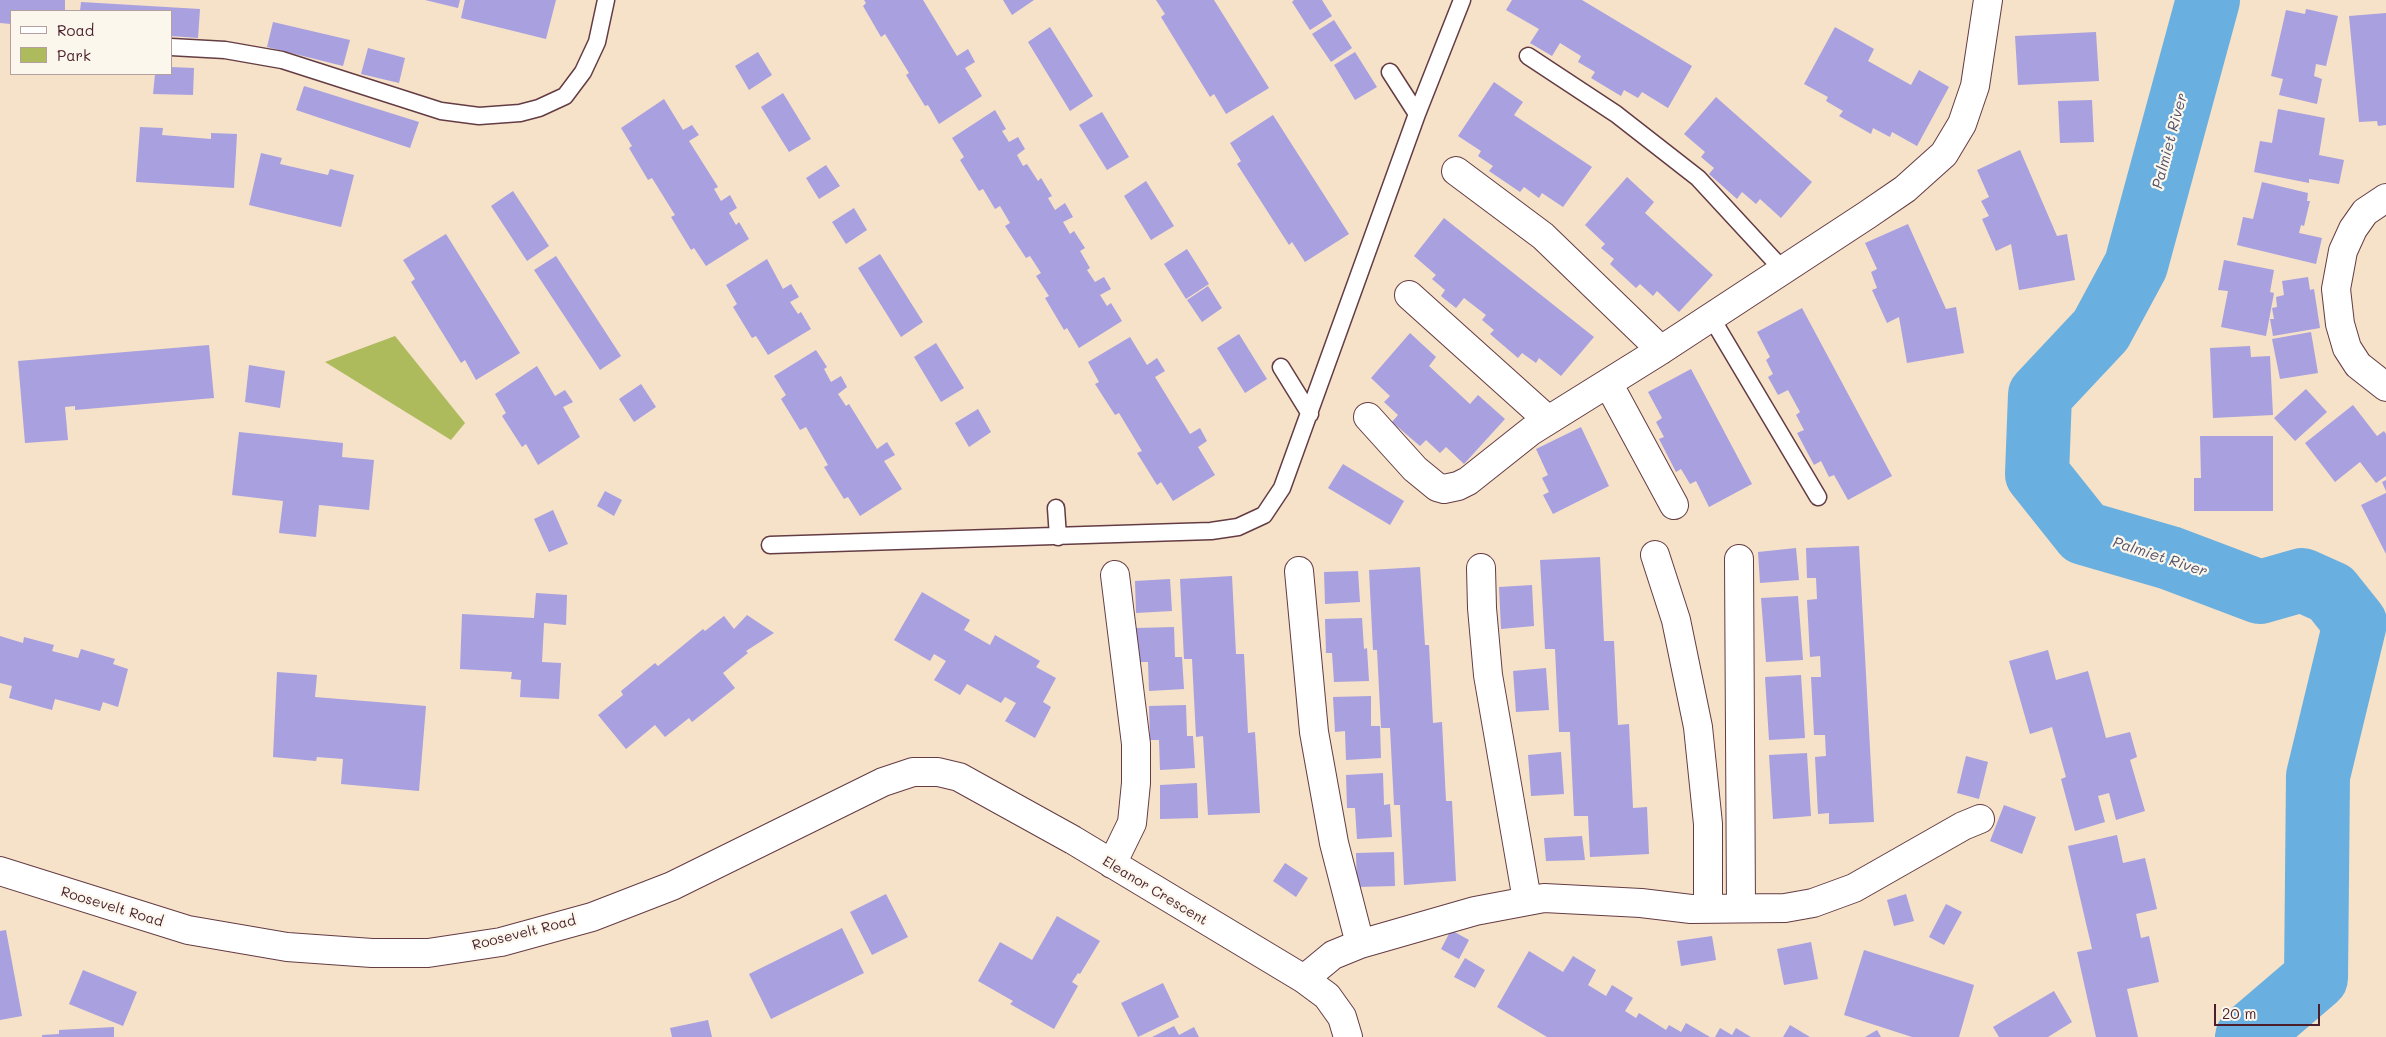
<!DOCTYPE html>
<style>
body{margin:0}
#map{position:relative;width:2386px;height:1037px;overflow:hidden;background:#f6e1c9;font-family:Mali,sans-serif}
canvas{display:block}
.legend{position:absolute;left:10px;top:10px;width:162px;height:65px;box-sizing:border-box;background:#fbf7ec;border:1px solid #b4a19f;margin:0;padding:6px 9px;list-style:none;font-size:15px;color:#4a1f2b}
.legend li{display:flex;align-items:center;gap:10px;height:25px}
.legend b{width:25px;border:1px solid #b4a19f}
.scale{position:absolute;left:2214px;top:1004px;width:106px;height:22px;box-sizing:border-box;border:2px solid #4a1f2b;border-top:0;padding-left:6px;font-size:15px;line-height:18px;white-space:nowrap;color:#4a1f2b;-webkit-text-stroke:4px #fbf7ec;paint-order:stroke}
</style>
<div id="map">
<canvas width="2386" height="1037"></canvas>
<ul class="legend">
<li><b style="height:6px;background:#fff"></b>Road</li>
<li><b style="height:14px;background:#aebb5d"></b>Park</li>
</ul>
<div class="scale">20 m</div>
</div>
<script>
const g = document.querySelector('canvas').getContext('2d');
g.lineJoin = 'round';
function paint(path, color) {
  g.fillStyle = color;
  g.fill(path, 'evenodd');
}
function toPath(rows) {
  const path = new Path2D();
  for (const r of rows) {
    path.moveTo(r[0], r[1]);
    for (let i = 2; i < r.length; i += 2) path.lineTo(r[i], r[i + 1]);
  }
  return path;
}
function trace(path, color, width, dash) {
  g.strokeStyle = color;
  g.lineWidth = width;
  g.lineCap = dash ? 'butt' : 'round';
  g.setLineDash(dash || []);
  g.stroke(path);
}
function write(font, color, halo, rows, align = 'center') {
  g.font = font + ' Mali,sans-serif';
  g.lineWidth = 4.5;
  g.setLineDash([]);
  g.textBaseline = 'middle';
  g.strokeStyle = halo;
  g.fillStyle = color;
  for (const [text, x, y, turn = 0] of rows) {
    g.save();
    g.translate(x, y);
    g.rotate((+turn || 0) * Math.PI / 180);
    g.textAlign = isNaN(turn) ? turn : align;
    if (halo) g.strokeText(text, 0, 0);
    g.fillText(text, 0, 0);
    g.restore();
  }
}
const green = toPath([
 [395,336,465,423,451,440,325,362]
]);
const river = toPath([
 [2208,0,2136,265,2101,330,2040,395,2037,474,2084,533,2170,558,2260,592,2302,580,2331,593,2355,623,2318,776,2316,978,2247,1037]
]);
const building = toPath([
 [0,0,65,0,65,11,11,11,11,24,0,23],
 [425,0,460,0,458,8],
 [465,0,556,0,546,39,461,18],
 [864,0,923,0,957,56,968,49,975,62,965,68,982,96,939,124,928,105,925,106,906,75,909,73,885,34,881,37,863,6,866,3],
 [1003,0,1034,0,1012,15],
 [1156,0,1214,0,1269,88,1226,114,1214,94,1210,97,1161,17,1165,14],
 [1294,0,1322,0,1332,16,1310,30,1292,2],
 [1512,0,1582,0,1692,66,1668,108,1642,92,1638,98,1624,90,1621,96,1591,78,1595,72,1578,62,1581,56,1560,43,1552,56,1530,43,1539,29,1506,10],
 [81,2,200,9,198,38,171,36,171,11,80,11],
 [2306,9,2338,16,2326,66,2316,64,2314,76,2322,79,2317,104,2279,95,2283,79,2271,76,2286,10,2305,14],
 [2386,13,2386,125,2378,126,2377,121,2359,122,2349,16],
 [1334,20,1352,48,1331,62,1312,34],
 [273,22,350,40,343,66,267,47],
 [1050,27,1093,96,1070,111,1028,42],
 [1835,27,1874,49,1868,61,1911,85,1919,70,1949,87,1917,146,1892,132,1890,137,1873,128,1871,134,1839,116,1843,111,1826,101,1828,97,1804,84],
 [2096,32,2099,81,2018,85,2015,36],
 [368,48,405,58,399,83,361,74],
 [758,52,772,75,749,90,735,66],
 [1355,52,1377,87,1355,100,1334,65],
 [171,67,194,68,193,95,153,94,155,74,171,74],
 [1494,82,1523,102,1514,115,1592,167,1563,207,1542,193,1539,198,1524,187,1520,192,1489,171,1493,166,1478,156,1481,151,1458,136],
 [304,86,419,122,410,148,296,110],
 [783,93,811,139,789,152,761,107],
 [1716,97,1812,182,1781,218,1760,199,1756,204,1742,192,1737,199,1709,174,1714,168,1701,157,1705,152,1684,134],
 [664,99,683,130,692,125,699,135,689,141,718,187,714,189,721,201,730,195,737,208,729,213,736,225,739,222,749,239,706,266,694,248,691,250,671,217,675,215,652,178,648,180,629,148,632,146,621,128],
 [2092,100,2094,142,2060,143,2058,101],
 [2278,109,2325,118,2319,155,2344,160,2339,184,2309,179,2309,183,2254,172,2260,141,2272,143],
 [995,110,1006,129,1002,131,1009,142,1018,137,1025,149,1017,155,1023,166,1027,164,1038,181,1041,178,1052,196,1048,198,1055,210,1065,203,1073,217,1063,222,1070,234,1074,231,1085,248,1080,251,1090,268,1087,270,1095,282,1104,277,1111,289,1100,295,1107,306,1111,303,1122,321,1079,348,1067,328,1064,330,1045,298,1049,296,1036,276,1041,273,1030,256,1026,258,1005,226,1010,223,1000,206,995,209,983,189,979,191,960,160,964,157,952,138],
 [1102,112,1129,157,1107,170,1079,125],
 [1273,115,1349,234,1305,262,1292,242,1289,245,1237,164,1241,161,1230,143],
 [140,127,163,128,162,135,211,139,211,133,237,134,234,188,136,182],
 [2020,150,2057,236,2067,234,2075,280,2019,290,2011,244,1996,251,1982,219,1989,216,1981,201,1989,197,1977,170],
 [261,153,282,158,280,164,328,175,330,169,354,175,341,227,249,205],
 [826,165,840,186,819,199,806,178],
 [1627,177,1654,202,1645,213,1713,275,1679,312,1657,291,1653,296,1640,284,1636,288,1610,264,1614,259,1601,248,1605,244,1585,225],
 [1146,181,1174,226,1151,240,1124,196],
 [2262,182,2308,193,2307,201,2310,201,2304,226,2301,225,2299,233,2322,238,2316,264,2237,245,2243,217,2253,219],
 [513,191,549,246,527,261,491,206],
 [854,208,867,230,846,244,832,222],
 [1444,218,1594,337,1561,376,1539,358,1536,363,1522,353,1518,358,1490,334,1494,330,1482,320,1486,315,1464,298,1456,308,1441,296,1445,290,1432,279,1436,275,1414,256],
 [1908,224,1946,309,1956,307,1964,353,1907,363,1899,317,1887,323,1872,290,1877,288,1871,272,1877,269,1865,243],
 [446,234,520,353,476,380,465,360,461,363,411,282,415,279,403,260],
 [1187,249,1209,284,1186,299,1164,264],
 [880,254,923,322,901,337,858,268],
 [556,256,621,356,600,370,534,270],
 [767,259,783,289,791,284,799,297,790,302,798,314,801,312,811,329,768,355,756,336,752,338,733,307,737,304,726,285],
 [2224,260,2274,270,2270,292,2274,293,2266,336,2221,327,2228,291,2218,290],
 [2308,277,2310,290,2314,289,2320,328,2273,336,2270,319,2274,319,2272,308,2277,307,2276,297,2284,295,2282,281],
 [1208,286,1222,308,1202,322,1187,300],
 [1802,308,1892,476,1848,500,1834,475,1829,477,1821,461,1814,465,1797,433,1804,430,1796,415,1800,412,1788,390,1778,395,1768,377,1773,374,1766,360,1770,357,1757,332],
 [2311,332,2318,373,2280,379,2272,339],
 [1410,333,1436,357,1429,366,1470,404,1478,395,1505,419,1464,464,1446,447,1440,453,1426,440,1420,446,1392,422,1398,415,1384,402,1390,396,1371,378],
 [1239,334,1267,379,1245,393,1217,348],
 [1130,337,1147,365,1157,358,1165,371,1155,377,1190,434,1200,428,1207,441,1198,447,1215,475,1173,501,1161,482,1157,485,1137,453,1142,451,1119,413,1115,415,1095,384,1099,382,1088,362],
 [936,343,964,388,941,402,914,357],
 [209,345,214,398,75,410,75,406,65,407,68,440,25,443,18,361],
 [2250,346,2251,357,2270,356,2273,415,2213,418,2210,348],
 [816,350,827,367,824,369,831,382,841,376,847,387,838,394,846,406,849,404,877,449,887,442,895,455,884,461,902,489,860,516,848,497,844,499,824,467,828,465,806,427,800,430,781,399,786,395,774,376],
 [249,365,285,371,280,408,245,402],
 [537,366,555,396,565,390,573,402,563,407,580,437,538,465,526,444,522,447,502,416,506,413,495,394],
 [1691,369,1752,484,1709,507,1696,481,1690,484,1681,469,1676,472,1659,439,1664,437,1656,422,1662,418,1648,392],
 [641,384,656,407,634,422,619,399],
 [2306,389,2327,412,2295,441,2274,418],
 [2353,405,2377,436,2384,431,2386,434,2386,476,2376,483,2360,462,2335,482,2305,443],
 [978,409,991,432,969,447,955,423],
 [1581,427,1609,486,1553,514,1543,495,1549,492,1542,478,1548,475,1536,449],
 [239,432,343,443,342,457,374,460,369,510,319,505,316,537,279,533,283,501,232,495],
 [2200,436,2273,436,2273,511,2194,511,2194,478,2201,478],
 [1343,464,1404,501,1390,525,1328,488],
 [2386,480,2386,491,2382,482],
 [605,491,622,500,614,516,597,506],
 [2386,493,2386,554,2361,505],
 [553,510,568,544,549,552,534,519],
 [1859,546,1874,822,1829,824,1829,813,1818,814,1815,757,1826,756,1825,735,1814,735,1811,677,1821,677,1820,656,1810,657,1807,600,1817,599,1816,578,1807,578,1806,548],
 [1796,548,1799,580,1760,583,1758,552],
 [1600,557,1604,641,1614,641,1618,725,1629,724,1633,808,1647,807,1649,854,1590,857,1588,816,1574,816,1570,732,1559,732,1555,649,1545,649,1540,560],
 [1420,567,1425,645,1429,645,1433,723,1442,722,1446,801,1452,801,1456,881,1404,885,1400,805,1394,805,1390,728,1381,728,1377,650,1373,650,1369,570],
 [1358,571,1360,602,1325,604,1324,572],
 [1232,576,1236,654,1244,654,1248,733,1255,732,1260,813,1208,815,1203,736,1196,737,1192,659,1184,659,1180,579],
 [1170,579,1172,611,1136,613,1135,581],
 [1532,585,1534,626,1501,629,1499,587],
 [922,592,970,620,964,630,990,645,995,635,1040,661,1036,667,1056,678,1043,702,1051,707,1035,738,1005,721,1016,703,1005,697,1001,703,967,684,960,695,934,680,946,661,934,654,930,661,894,640],
 [536,593,567,595,566,625,544,623,542,662,561,663,559,699,520,697,521,680,511,679,512,672,460,669,462,614,534,618],
 [1798,596,1803,660,1766,662,1761,598],
 [747,615,774,633,746,651,748,653,723,673,735,688,692,722,689,718,665,737,655,725,626,749,598,715,623,695,621,691,655,663,658,666,703,629,705,631,724,616,734,629],
 [1362,618,1364,649,1367,648,1369,681,1334,682,1332,653,1326,653,1325,619],
 [1174,627,1175,657,1182,657,1184,689,1149,691,1148,662,1137,662,1136,628],
 [0,636,23,643,24,637,54,645,52,651,78,658,81,649,115,659,113,664,128,669,118,707,103,702,100,711,55,699,52,710,9,698,12,686,0,683],
 [2048,650,2056,680,2088,671,2106,738,2130,732,2137,757,2130,760,2145,811,2116,820,2109,793,2098,796,2105,822,2075,831,2061,779,2066,777,2052,727,2030,734,2009,661],
 [1546,668,1549,710,1516,712,1513,671],
 [277,672,317,675,315,697,426,706,419,791,341,784,343,759,317,757,316,761,273,757],
 [1801,675,1805,738,1769,740,1765,677],
 [1371,696,1371,726,1380,726,1381,758,1346,760,1345,731,1335,732,1333,697],
 [1186,705,1187,736,1193,736,1195,768,1160,770,1159,740,1150,740,1149,706],
 [1561,752,1564,794,1531,796,1528,755],
 [1807,753,1811,816,1773,819,1769,755],
 [1966,756,1988,762,1979,799,1957,793],
 [1383,773,1384,805,1390,804,1392,837,1357,839,1355,808,1347,808,1346,775],
 [1197,783,1198,818,1160,819,1160,785],
 [2004,805,2036,817,2022,854,1990,841],
 [2117,835,2123,863,2145,858,2157,909,2136,914,2141,938,2149,936,2159,982,2127,989,2138,1037,2096,1037,2077,952,2092,949,2068,846],
 [1582,836,1585,860,1546,861,1544,838],
 [1394,852,1395,886,1357,887,1356,853],
 [1285,863,1308,878,1296,897,1273,881],
 [886,894,908,937,872,955,850,912],
 [1906,894,1914,921,1894,926,1887,900],
 [1946,904,1962,912,1944,945,1929,937],
 [1057,916,1100,941,1080,974,1078,973,1072,982,1078,986,1054,1029,1010,1004,1013,1001,978,981,1000,942,1032,960],
 [842,928,864,973,771,1019,749,974],
 [6,930,22,1016,0,1020,0,931],
 [1451,930,1469,940,1459,959,1441,949],
 [1712,936,1716,960,1681,966,1677,941],
 [1811,942,1818,979,1784,985,1777,949],
 [1864,950,1974,985,1959,1037,1912,1037,1844,1015],
 [1529,951,1563,972,1573,956,1596,970,1588,985,1606,996,1612,985,1633,998,1625,1011,1636,1018,1639,1013,1666,1030,1669,1025,1681,1032,1686,1023,1710,1037,1547,1037,1497,1007],
 [1465,958,1485,970,1475,988,1454,977],
 [83,970,137,992,123,1026,69,1004],
 [1163,983,1179,1017,1138,1037,1121,1003],
 [2054,991,2072,1022,2048,1037,1999,1037,1993,1027],
 [708,1020,712,1037,672,1037,670,1028],
 [1790,1025,1810,1037,1783,1037],
 [1174,1026,1179,1035,1194,1027,1199,1037,1152,1037],
 [114,1027,114,1037,42,1037,42,1035,59,1034,59,1030],
 [1720,1028,1732,1035,1736,1028,1751,1037,1715,1037],
 [1877,1030,1881,1037,1865,1037]
]);
const service = toPath([
 [171,47,225,50,282,60,441,111,479,116,520,113,539,108,565,96,583,72,597,42,606,0],
 [1528,56,1616,114,1698,178,1783,270],
 [1390,72,1417,114],
 [1711,317,1818,497],
 [1281,367,1310,414],
 [1056,508,1058,537],
 [770,545,1211,531,1238,527,1264,515,1282,488,1417,114,1462,0]
]);
const minor = toPath([
 [1456,171,1543,236,1661,350],
 [2386,198,2365,212,2353,229,2343,251,2336,289,2340,324,2347,348,2358,365,2386,387],
 [1409,295,1548,420],
 [1608,383,1674,505],
 [1368,417,1415,469,1437,487,1444,489,1458,486,1468,481,1531,431,1661,350,1867,215,1905,189,1944,154,1962,124,1975,86,1988,0],
 [1655,555,1676,620,1698,727,1708,824,1708,908],
 [1739,559,1741,908],
 [1481,568,1482,608,1488,675,1527,900],
 [1299,571,1314,732,1334,843,1360,944],
 [1112,864,1132,823,1136,783,1136,744,1115,575],
 [0,871,188,930,287,947,372,953,428,953,501,942,592,917,672,886,883,782,913,772,938,772,959,777,1073,840,1304,979,1327,996,1342,1017,1348,1037],
 [1304,979,1333,955,1360,944,1475,911,1544,898,1641,903,1691,909,1785,908,1813,903,1854,888,1963,826,1980,819]
]);
const streetNames = [
 ["Eleanor Crescent",1155,891,31],
 ["Roosevelt Road",112,907,17],
 ["Roosevelt Road",524,933,-14]
];
const waterNames = [
 ["Palmiet River",2170,141,-75],
 ["Palmiet River",2160,557,18]
];
paint(green, '#aebb5d');
trace(river, '#69afdf', 64);
paint(building, '#a8a0df');
trace(service, '#643c43', 19);
trace(minor, '#643c43', 30);
trace(service, '#fff', 16);
trace(minor, '#fff', 28);
write('14px', '#4a1f2b', '#fbf7ec', streetNames);
write('italic 15px', '#55516a', '#fbf7ec', waterNames);
</script>
